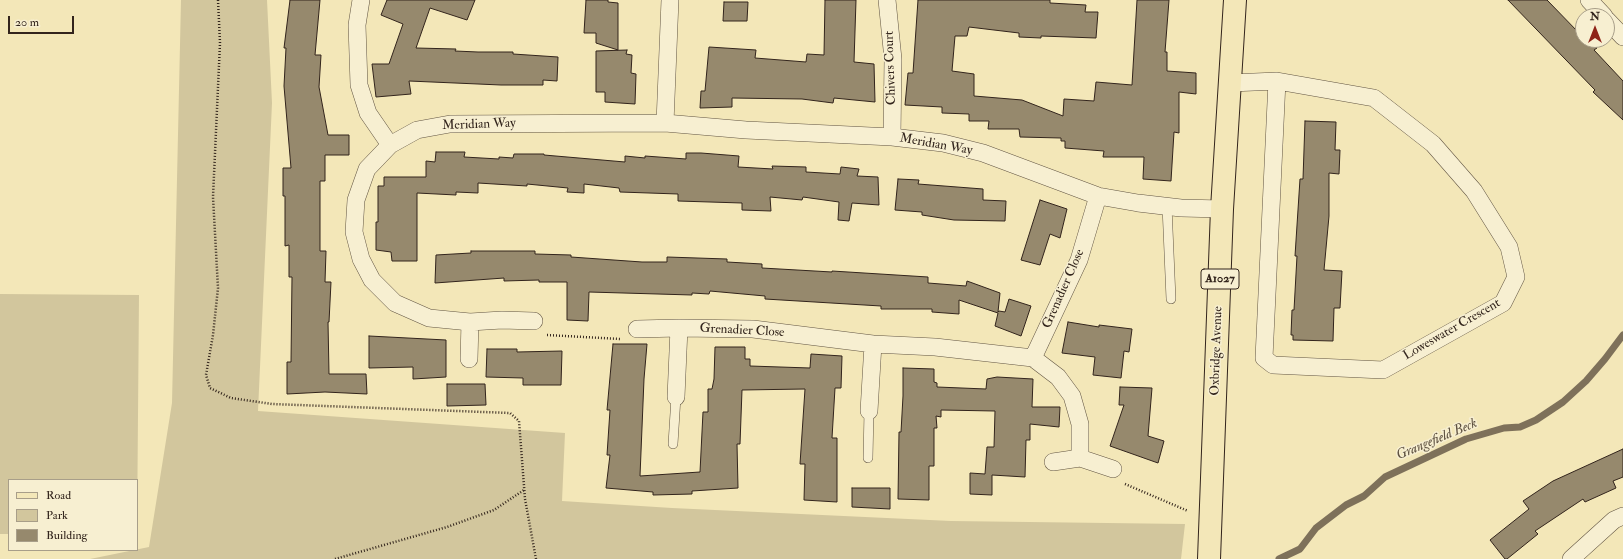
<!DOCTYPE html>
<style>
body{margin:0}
#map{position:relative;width:1623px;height:559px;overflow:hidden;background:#f3e7b8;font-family:"IM FELL Double Pica",serif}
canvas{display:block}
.legend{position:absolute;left:8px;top:479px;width:130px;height:72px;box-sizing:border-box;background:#f7efd1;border:1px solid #a89e89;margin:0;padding:5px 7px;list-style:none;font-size:12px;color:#32241c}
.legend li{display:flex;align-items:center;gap:8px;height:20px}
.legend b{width:20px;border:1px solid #a89e89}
.north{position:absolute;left:1575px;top:8px;width:40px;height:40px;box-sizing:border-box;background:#f7efd1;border:1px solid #a89e89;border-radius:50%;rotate:0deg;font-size:11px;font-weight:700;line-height:16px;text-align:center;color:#32241c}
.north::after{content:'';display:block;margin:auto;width:14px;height:18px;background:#8f2418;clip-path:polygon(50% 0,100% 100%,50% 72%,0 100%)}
.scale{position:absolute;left:8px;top:16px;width:66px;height:18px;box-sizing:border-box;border:2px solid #32241c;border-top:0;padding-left:5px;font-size:12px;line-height:14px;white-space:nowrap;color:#32241c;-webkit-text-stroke:3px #f7efd1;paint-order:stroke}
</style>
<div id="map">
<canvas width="1623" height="559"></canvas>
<ul class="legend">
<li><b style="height:5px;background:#f3e7b8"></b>Road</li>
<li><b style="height:11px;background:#d2c69d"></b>Park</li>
<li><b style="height:11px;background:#96896d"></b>Building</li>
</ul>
<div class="north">N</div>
<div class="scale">20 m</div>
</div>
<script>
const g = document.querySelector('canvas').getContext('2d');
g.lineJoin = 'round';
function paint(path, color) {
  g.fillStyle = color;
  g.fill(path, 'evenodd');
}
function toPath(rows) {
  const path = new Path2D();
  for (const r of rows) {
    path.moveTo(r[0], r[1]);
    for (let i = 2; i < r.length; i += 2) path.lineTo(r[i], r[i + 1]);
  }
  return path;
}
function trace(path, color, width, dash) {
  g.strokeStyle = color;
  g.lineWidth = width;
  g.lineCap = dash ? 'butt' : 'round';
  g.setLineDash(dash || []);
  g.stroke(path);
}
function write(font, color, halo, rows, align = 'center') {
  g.font = font + ' "IM FELL Double Pica",serif';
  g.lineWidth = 3;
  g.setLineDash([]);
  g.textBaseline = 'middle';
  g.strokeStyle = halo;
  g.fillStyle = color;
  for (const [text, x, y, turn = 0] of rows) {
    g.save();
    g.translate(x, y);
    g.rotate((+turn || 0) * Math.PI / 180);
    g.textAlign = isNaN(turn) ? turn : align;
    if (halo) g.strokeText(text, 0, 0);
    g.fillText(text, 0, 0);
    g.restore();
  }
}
const green = toPath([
 [181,0,267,0,272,103,258,411,565,433,562,501,672,508,951,521,1185,524,1181,559,90,559,149,547,172,403],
 [0,294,139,295,137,535,137,480,9,480,9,534,0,534]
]);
const stream = toPath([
 [1279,559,1300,549,1316,528,1346,505,1364,496,1385,477,1466,439,1504,428,1520,427,1536,420,1563,402,1586,381,1605,359,1623,335]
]);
const building = toPath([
 [290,0,320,0,315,55,321,55,319,87,328,135,349,135,349,155,325,155,325,181,320,181,320,251,326,251,325,282,331,282,329,322,328,322,329,374,366,374,367,394,325,392,287,394,287,362,291,362,292,277,289,277,289,245,285,246,285,196,283,196,283,168,291,168,284,86,286,48,284,48,290,0],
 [387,0,475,0,467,20,430,8,416,48,456,49,455,51,478,52,513,52,513,54,558,57,557,81,543,80,543,85,501,85,409,81,411,94,376,97,372,64,389,64,403,24,381,15,387,0],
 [586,0,608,0,608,2,618,3,618,50,596,43,596,33,584,33,586,0],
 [825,0,856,0,854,62,874,64,875,102,834,98,833,103,802,99,732,98,732,107,700,108,701,91,705,91,709,47,756,50,755,58,806,62,807,54,824,55,825,0],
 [918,0,1050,0,1050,3,1086,5,1085,12,1098,12,1096,38,1041,36,1041,38,1019,37,1019,33,969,27,967,36,955,36,952,71,974,74,974,96,1022,100,1063,116,1064,99,1094,101,1096,82,1132,85,1137,0,1169,0,1165,52,1167,52,1167,71,1196,73,1196,94,1179,92,1179,133,1174,132,1171,181,1143,179,1144,157,1103,157,1104,151,1065,148,1065,141,1061,141,1061,138,1020,137,1019,129,988,129,989,121,969,121,969,114,942,113,942,107,905,105,908,73,913,73,918,0],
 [1508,0,1547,0,1579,33,1581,31,1583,33,1583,40,1589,40,1597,48,1594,50,1623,81,1623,120,1593,92,1595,90,1508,0],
 [724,2,748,2,747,21,723,21,724,2],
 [627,50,626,54,632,55,631,73,636,74,635,104,605,102,605,92,596,92,596,51,627,50],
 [1305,121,1336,122,1335,150,1340,150,1339,174,1329,173,1329,216,1324,270,1342,271,1340,308,1334,308,1333,341,1293,340,1293,335,1291,335,1292,310,1294,310,1297,256,1295,256,1300,179,1303,179,1305,121],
 [436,152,465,152,464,157,499,159,499,157,513,158,514,154,544,154,544,155,625,162,625,156,645,158,645,156,686,159,686,153,701,153,739,156,738,167,773,169,772,166,806,167,806,172,840,174,841,167,859,169,857,176,878,177,879,205,852,203,849,221,838,220,839,202,803,197,802,200,770,197,771,211,742,210,742,203,678,201,678,194,620,192,619,188,584,184,584,193,567,192,568,188,527,184,527,186,478,183,478,193,456,192,456,195,417,193,417,261,392,261,391,252,376,250,376,222,378,222,378,186,384,186,384,177,426,177,426,161,435,162,436,152],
 [898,179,919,180,918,184,983,189,983,200,1006,201,1005,221,954,220,922,215,922,212,895,210,898,179],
 [1040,200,1067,209,1060,238,1050,234,1040,265,1021,260,1040,200],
 [471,251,535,251,535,254,571,255,571,257,642,262,667,262,667,257,727,259,727,262,762,264,762,268,832,272,832,271,928,277,928,283,966,286,967,281,1000,293,998,312,999,311,1005,312,1009,299,1031,306,1021,336,995,326,998,313,959,300,959,314,932,312,932,309,881,309,881,306,765,299,765,296,710,291,709,294,692,293,692,295,589,292,588,321,567,320,567,282,539,282,539,280,504,281,504,278,435,283,436,255,471,253,471,251],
 [1068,322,1099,327,1099,325,1132,329,1129,352,1124,351,1121,378,1093,375,1095,357,1062,353,1068,322],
 [369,336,446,340,446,377,413,379,413,367,369,368,369,336],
 [613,344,647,344,644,379,640,476,700,472,703,412,708,412,708,389,712,389,714,379,715,347,745,347,745,359,750,359,750,366,810,368,811,354,842,356,841,388,835,388,832,438,837,438,837,502,804,500,805,464,800,464,805,389,742,390,740,444,737,444,738,488,692,491,692,494,653,495,653,492,606,488,610,455,607,455,610,410,607,410,613,344],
 [487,349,517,349,517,352,562,351,561,385,523,385,523,378,486,377,487,349],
 [903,368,934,369,934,382,937,383,937,387,986,389,987,379,997,377,1033,379,1032,407,1060,407,1059,427,1030,424,1030,440,1026,440,1025,477,992,475,992,495,970,494,970,473,985,474,987,447,994,447,995,411,941,410,941,417,936,416,937,428,934,428,934,466,929,466,929,500,898,499,899,432,901,432,903,396,903,368],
 [447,384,485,384,486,405,447,406,447,384],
 [1120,387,1152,388,1148,436,1164,441,1158,463,1110,446,1124,405,1119,405,1120,387],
 [1623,449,1623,477,1613,481,1616,488,1585,502,1583,499,1535,531,1538,534,1507,559,1505,559,1490,540,1529,509,1523,501,1553,481,1623,449],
 [852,488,890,488,890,509,852,507,852,488]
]);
const path = toPath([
 [218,0,220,43,213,197,218,288,213,335,206,375,210,388,231,398,272,404,510,413,519,421,525,499,536,559],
 [547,335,620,339],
 [1125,484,1188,511],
 [335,559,447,527,494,510,524,490]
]);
const service = toPath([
 [1167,206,1171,299],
 [673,444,676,397],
 [868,458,869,411]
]);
const minor = toPath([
 [361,0,357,25,359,85,368,113,390,145],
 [887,0,893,59,892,137],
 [1589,0,1604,16],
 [1607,20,1623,37],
 [1231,83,1277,81,1374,98,1433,144,1474,191,1509,247,1516,277,1503,303,1383,370,1273,365,1264,358,1277,81],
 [665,123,670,0],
 [534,321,502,320,470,322,429,318,395,303,372,280,361,259,354,232,356,200,367,169,390,145,417,130,450,124,665,123,746,130,892,137,943,143,983,153,1098,196,1138,203,1181,208,1222,209],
 [637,329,679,328],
 [1033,358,1058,377,1072,396,1080,424,1080,458,1113,469],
 [469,359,470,322],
 [676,397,679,328,753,329,873,344,935,347,1033,358,1079,260,1098,196],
 [869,411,873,344],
 [1053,462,1080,458],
 [1571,559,1614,520,1623,516]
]);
const primary = toPath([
 [1209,559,1222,209,1235,0]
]);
const shields = [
 [1220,279,38]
];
const shieldNames = [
 ["A1027",1220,279]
];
const streetNames = [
 ["Chivers Court",891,68,-92],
 ["Meridian Way",479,125,-2],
 ["Meridian Way",936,145,10],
 ["Grenadier Close",1064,289,-66],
 ["Loweswater Crescent",1452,330,-30],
 ["Grenadier Close",742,331,3],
 ["Oxbridge Avenue",1217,351,-88]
];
const waterNames = [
 ["Grangefield Beck",1437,440,-23]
];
paint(green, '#d2c69d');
trace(stream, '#7e715a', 7);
paint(building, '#96896d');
trace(building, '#32241c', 1);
trace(service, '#625543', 10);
trace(minor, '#625543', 18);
trace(primary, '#32241c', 24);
trace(path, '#32241c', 2.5, [1, 2]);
trace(service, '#f7efd1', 9);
trace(minor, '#f7efd1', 17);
trace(primary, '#f3e7b8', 22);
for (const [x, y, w] of shields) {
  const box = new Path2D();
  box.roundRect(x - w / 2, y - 10, w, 20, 3);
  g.fillStyle = '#f7efd1';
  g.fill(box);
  trace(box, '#32241c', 1);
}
write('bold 12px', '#32241c', null, shieldNames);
write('13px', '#32241c', '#f7efd1', streetNames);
write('italic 14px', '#5e5140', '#f7efd1', waterNames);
</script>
